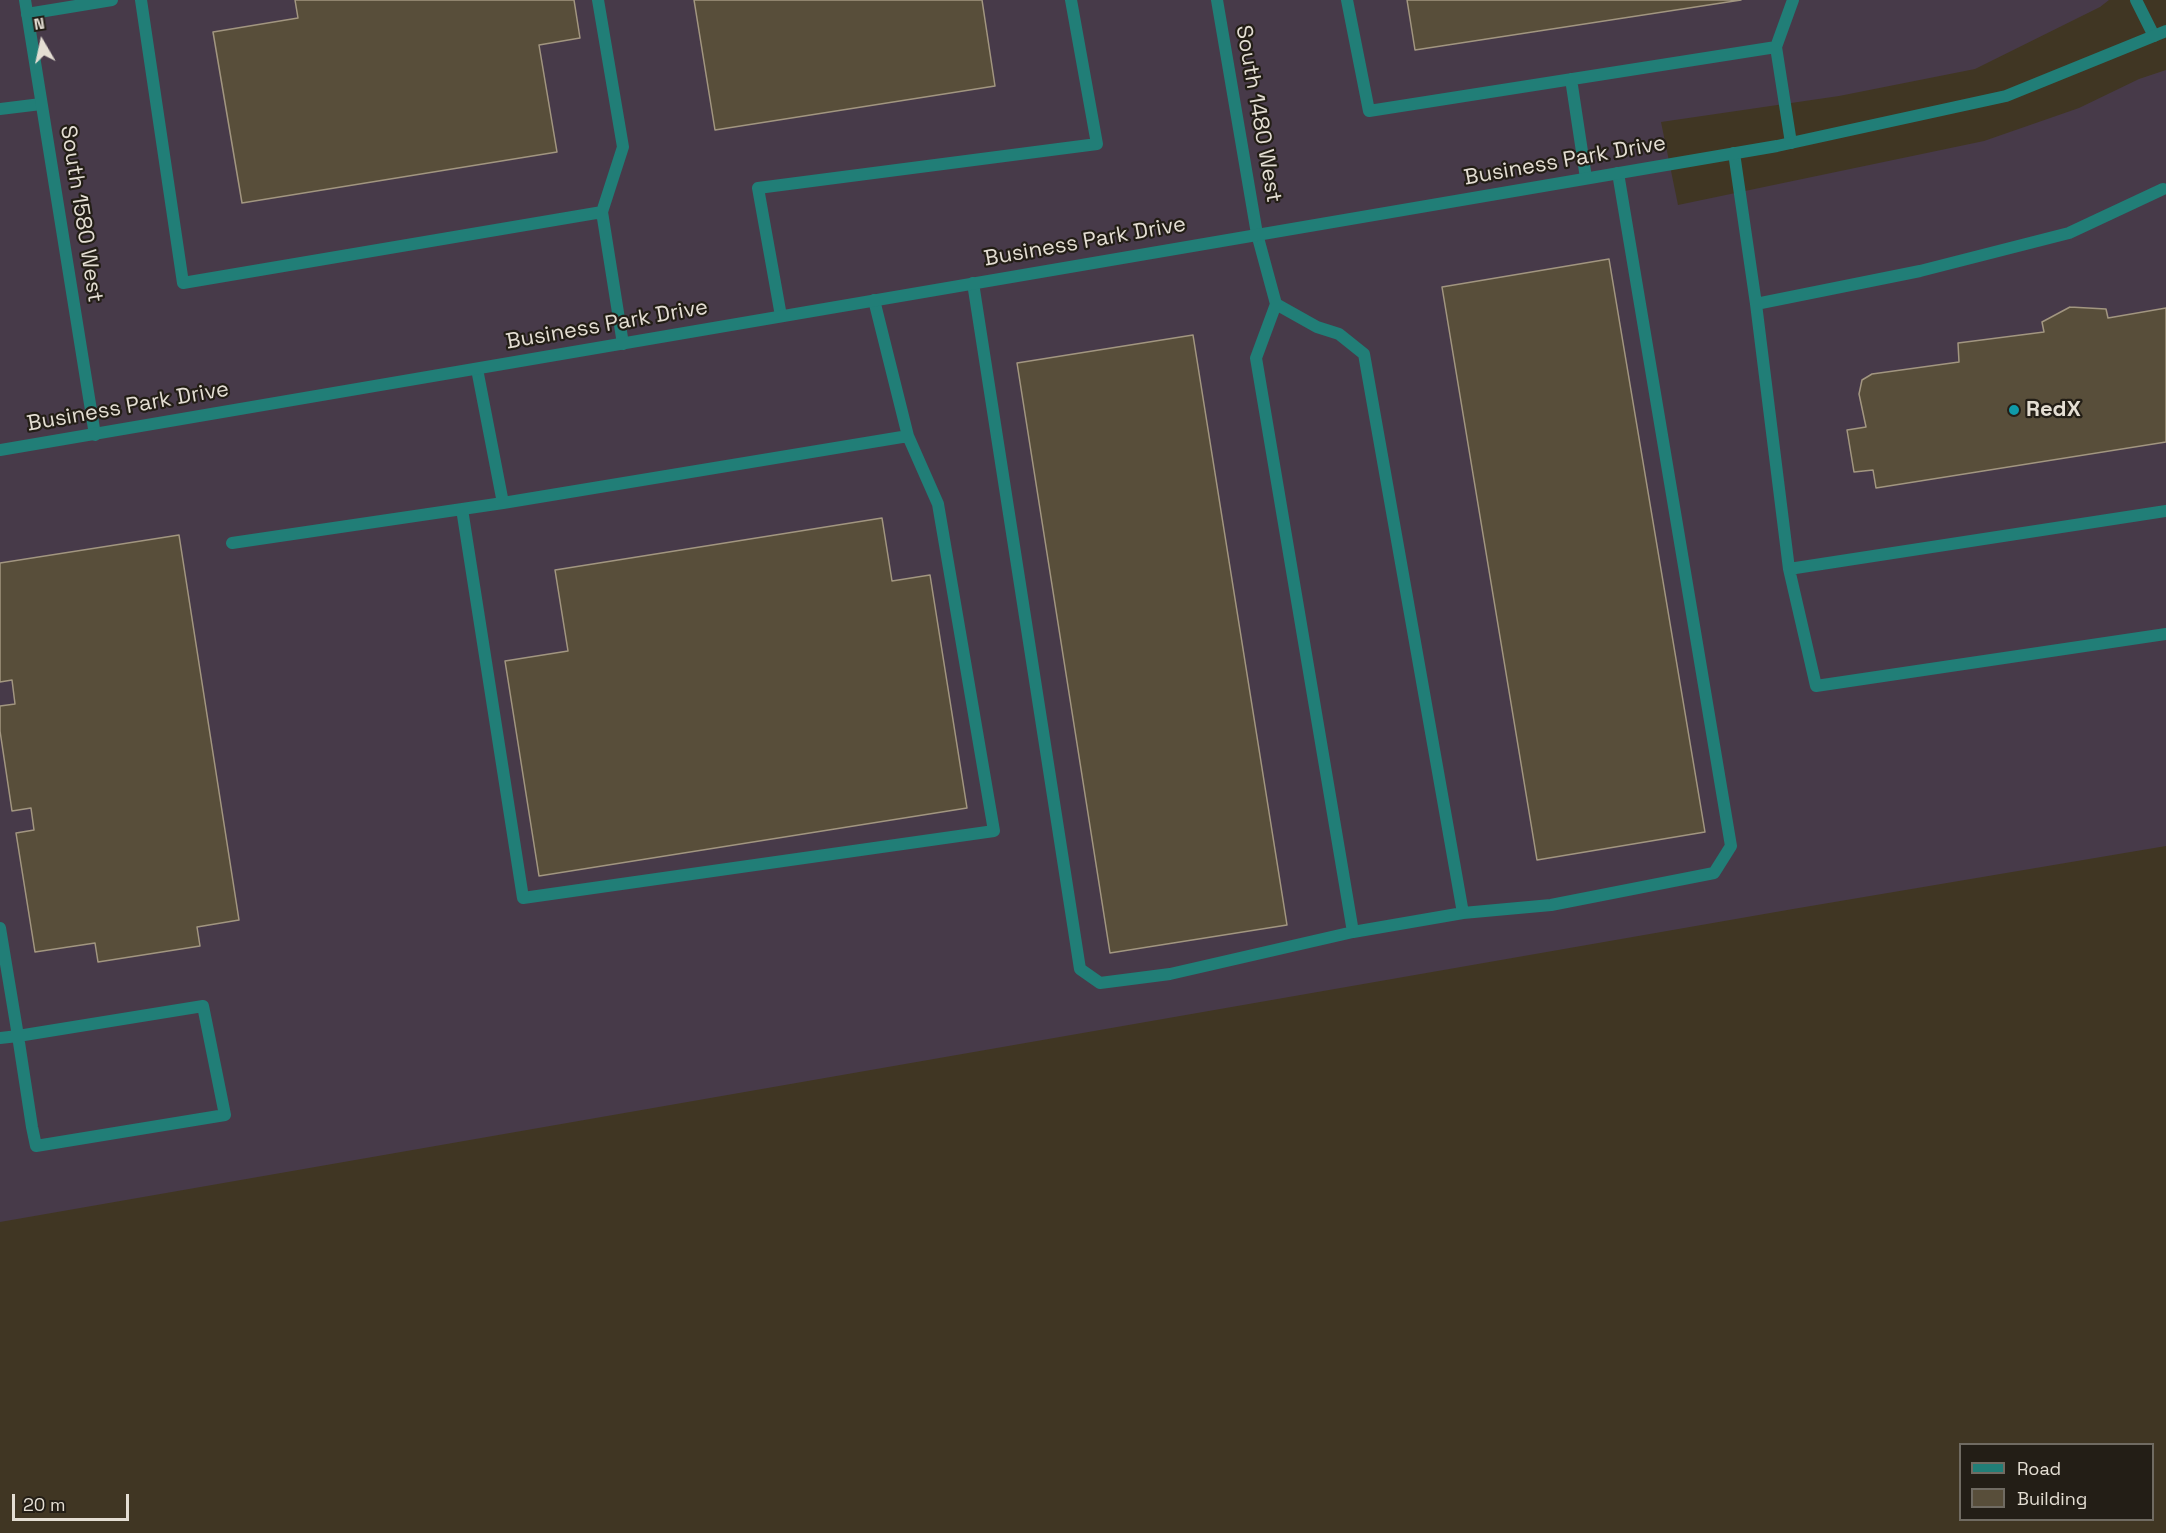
<!DOCTYPE html>
<style>
body{margin:0}
#map{position:relative;width:2166px;height:1533px;overflow:hidden;background:#403623;font-family:"Space Grotesk",sans-serif}
canvas{display:block}
.legend{position:absolute;left:1959px;top:1443px;width:195px;height:78px;box-sizing:border-box;background:#231e16;border:2px solid #706b62;margin:0;padding:8px 10px;list-style:none;font-size:18px;color:#e4ded3}
.legend li{display:flex;align-items:center;gap:12px;height:30px}
.legend b{width:30px;border:2px solid #706b62}
.north{position:absolute;left:12px;top:12px;width:60px;height:60px;-webkit-text-stroke:4px #231e16;paint-order:stroke;rotate:351deg;font-size:16px;font-weight:700;line-height:24px;text-align:center;color:#e4ded3}
.north::after{content:'';display:block;margin:auto;width:21px;height:27px;background:#e4ded3;clip-path:polygon(50% 0,100% 100%,50% 72%,0 100%)}
.scale{position:absolute;left:12px;top:1494px;width:117px;height:27px;box-sizing:border-box;border:3px solid #e4ded3;border-top:0;padding-left:8px;font-size:18px;line-height:21px;white-space:nowrap;color:#e4ded3;-webkit-text-stroke:4px #231e16;paint-order:stroke}
</style>
<div id="map">
<canvas width="2166" height="1533"></canvas>
<ul class="legend">
<li><b style="height:8px;background:#217e77"></b>Road</li>
<li><b style="height:16px;background:#584e3a"></b>Building</li>
</ul>
<div class="north">N</div>
<div class="scale">20 m</div>
</div>
<script>
const g = document.querySelector('canvas').getContext('2d');
g.lineJoin = 'round';
function paint(path, color) {
  g.fillStyle = color;
  g.fill(path, 'evenodd');
}
function toPath(rows) {
  const path = new Path2D();
  for (const r of rows) {
    path.moveTo(r[0], r[1]);
    for (let i = 2; i < r.length; i += 2) path.lineTo(r[i], r[i + 1]);
  }
  return path;
}
function trace(path, color, width, dash) {
  g.strokeStyle = color;
  g.lineWidth = width;
  g.lineCap = dash ? 'butt' : 'round';
  g.setLineDash(dash || []);
  g.stroke(path);
}
function write(font, color, halo, rows, align = 'center') {
  g.font = font + ' "Space Grotesk",sans-serif';
  g.lineWidth = 4.5;
  g.setLineDash([]);
  g.textBaseline = 'middle';
  g.strokeStyle = halo;
  g.fillStyle = color;
  for (const [text, x, y, turn = 0] of rows) {
    g.save();
    g.translate(x, y);
    g.rotate((+turn || 0) * Math.PI / 180);
    g.textAlign = isNaN(turn) ? turn : align;
    if (halo) g.strokeText(text, 0, 0);
    g.fillText(text, 0, 0);
    g.restore();
  }
}
const commercial = toPath([
 [0,0,2109,0,2100,7,1975,69,1839,96,1661,122,1678,205,1984,141,2079,108,2139,79,2166,70,2166,846,1793,909,0,1222]
]);
const building = toPath([
 [295,0,574,0,580,38,539,45,557,152,242,203,213,32,298,18,295,0],
 [694,0,982,0,995,86,715,130,694,0],
 [1407,0,1741,0,1415,50,1407,0],
 [1609,259,1705,832,1537,860,1442,287,1609,259],
 [2070,307,2106,309,2108,318,2166,308,2166,442,1876,488,1873,470,1854,472,1847,430,1866,427,1859,394,1862,380,1872,374,1959,362,1958,343,2044,332,2042,322,2070,307],
 [1193,335,1287,925,1110,953,1017,363,1193,335],
 [882,518,892,581,930,575,967,808,539,876,505,661,568,651,555,570,882,518],
 [179,535,239,920,197,927,200,946,98,962,95,943,35,952,16,833,34,830,31,808,12,811,0,731,0,706,15,704,12,680,0,682,0,563,179,535]
]);
const service = toPath([
 [141,0,183,283,602,212,623,344],
 [598,0,623,147,602,212],
 [1347,0,1369,111,1776,47],
 [2136,0,2154,36],
 [27,14,112,0],
 [1571,79,1586,178],
 [0,109,41,104],
 [1791,143,1776,47,1793,0],
 [1734,153,1756,304,1920,271,2069,233,2163,189],
 [1257,234,1276,304,1256,358,1353,932,1463,913,1364,354,1339,334,1317,327,1276,304],
 [973,283,1080,969,1100,983,1170,974,1353,932],
 [1756,304,1789,569,1816,686,2166,634],
 [781,316,758,188,1097,144,1071,0],
 [477,369,503,503,908,436,874,300],
 [462,509,523,898,994,831,938,504,908,436],
 [232,543,503,503],
 [1789,569,2166,511],
 [1463,913,1551,905,1714,873,1731,846,1618,173],
 [0,928,18,1036,32,1127,36,1146,225,1115,203,1006,18,1036,0,1038]
]);
const minor = toPath([
 [25,0,95,435],
 [1217,0,1257,234]
]);
const tertiary = toPath([
 [0,450,1777,146,2006,96,2166,31]
]);
const markers = [
 [2014,410,6,"#0f9aa8"]
];
const streetNames = [
 ["South 1480 West",1258,114,80],
 ["Business Park Drive",1565,161,-10],
 ["South 1580 West",81,214,81],
 ["Business Park Drive",1085,242,-10],
 ["Business Park Drive",607,325,-10],
 ["Business Park Drive",128,407,-10]
];
const poiNames = [
 ["RedX",2026,410]
];
paint(commercial, '#473a49');
paint(building, '#584e3a');
trace(building, '#a29680', 1.5);
trace(service, '#217e77', 12);
trace(minor, '#217e77', 12);
trace(tertiary, '#217e77', 12);
for (const [x, y, r, color] of markers) {
  const dot = new Path2D();
  dot.arc(x, y, r, 0, 2 * Math.PI);
  g.fillStyle = color;
  g.fill(dot);
  trace(dot, '#231e16', 2);
}
write('22px', '#e4ded3', '#231e16', streetNames);
write('bold 22px', '#e4ded3', '#231e16', poiNames, 'left');
</script>
